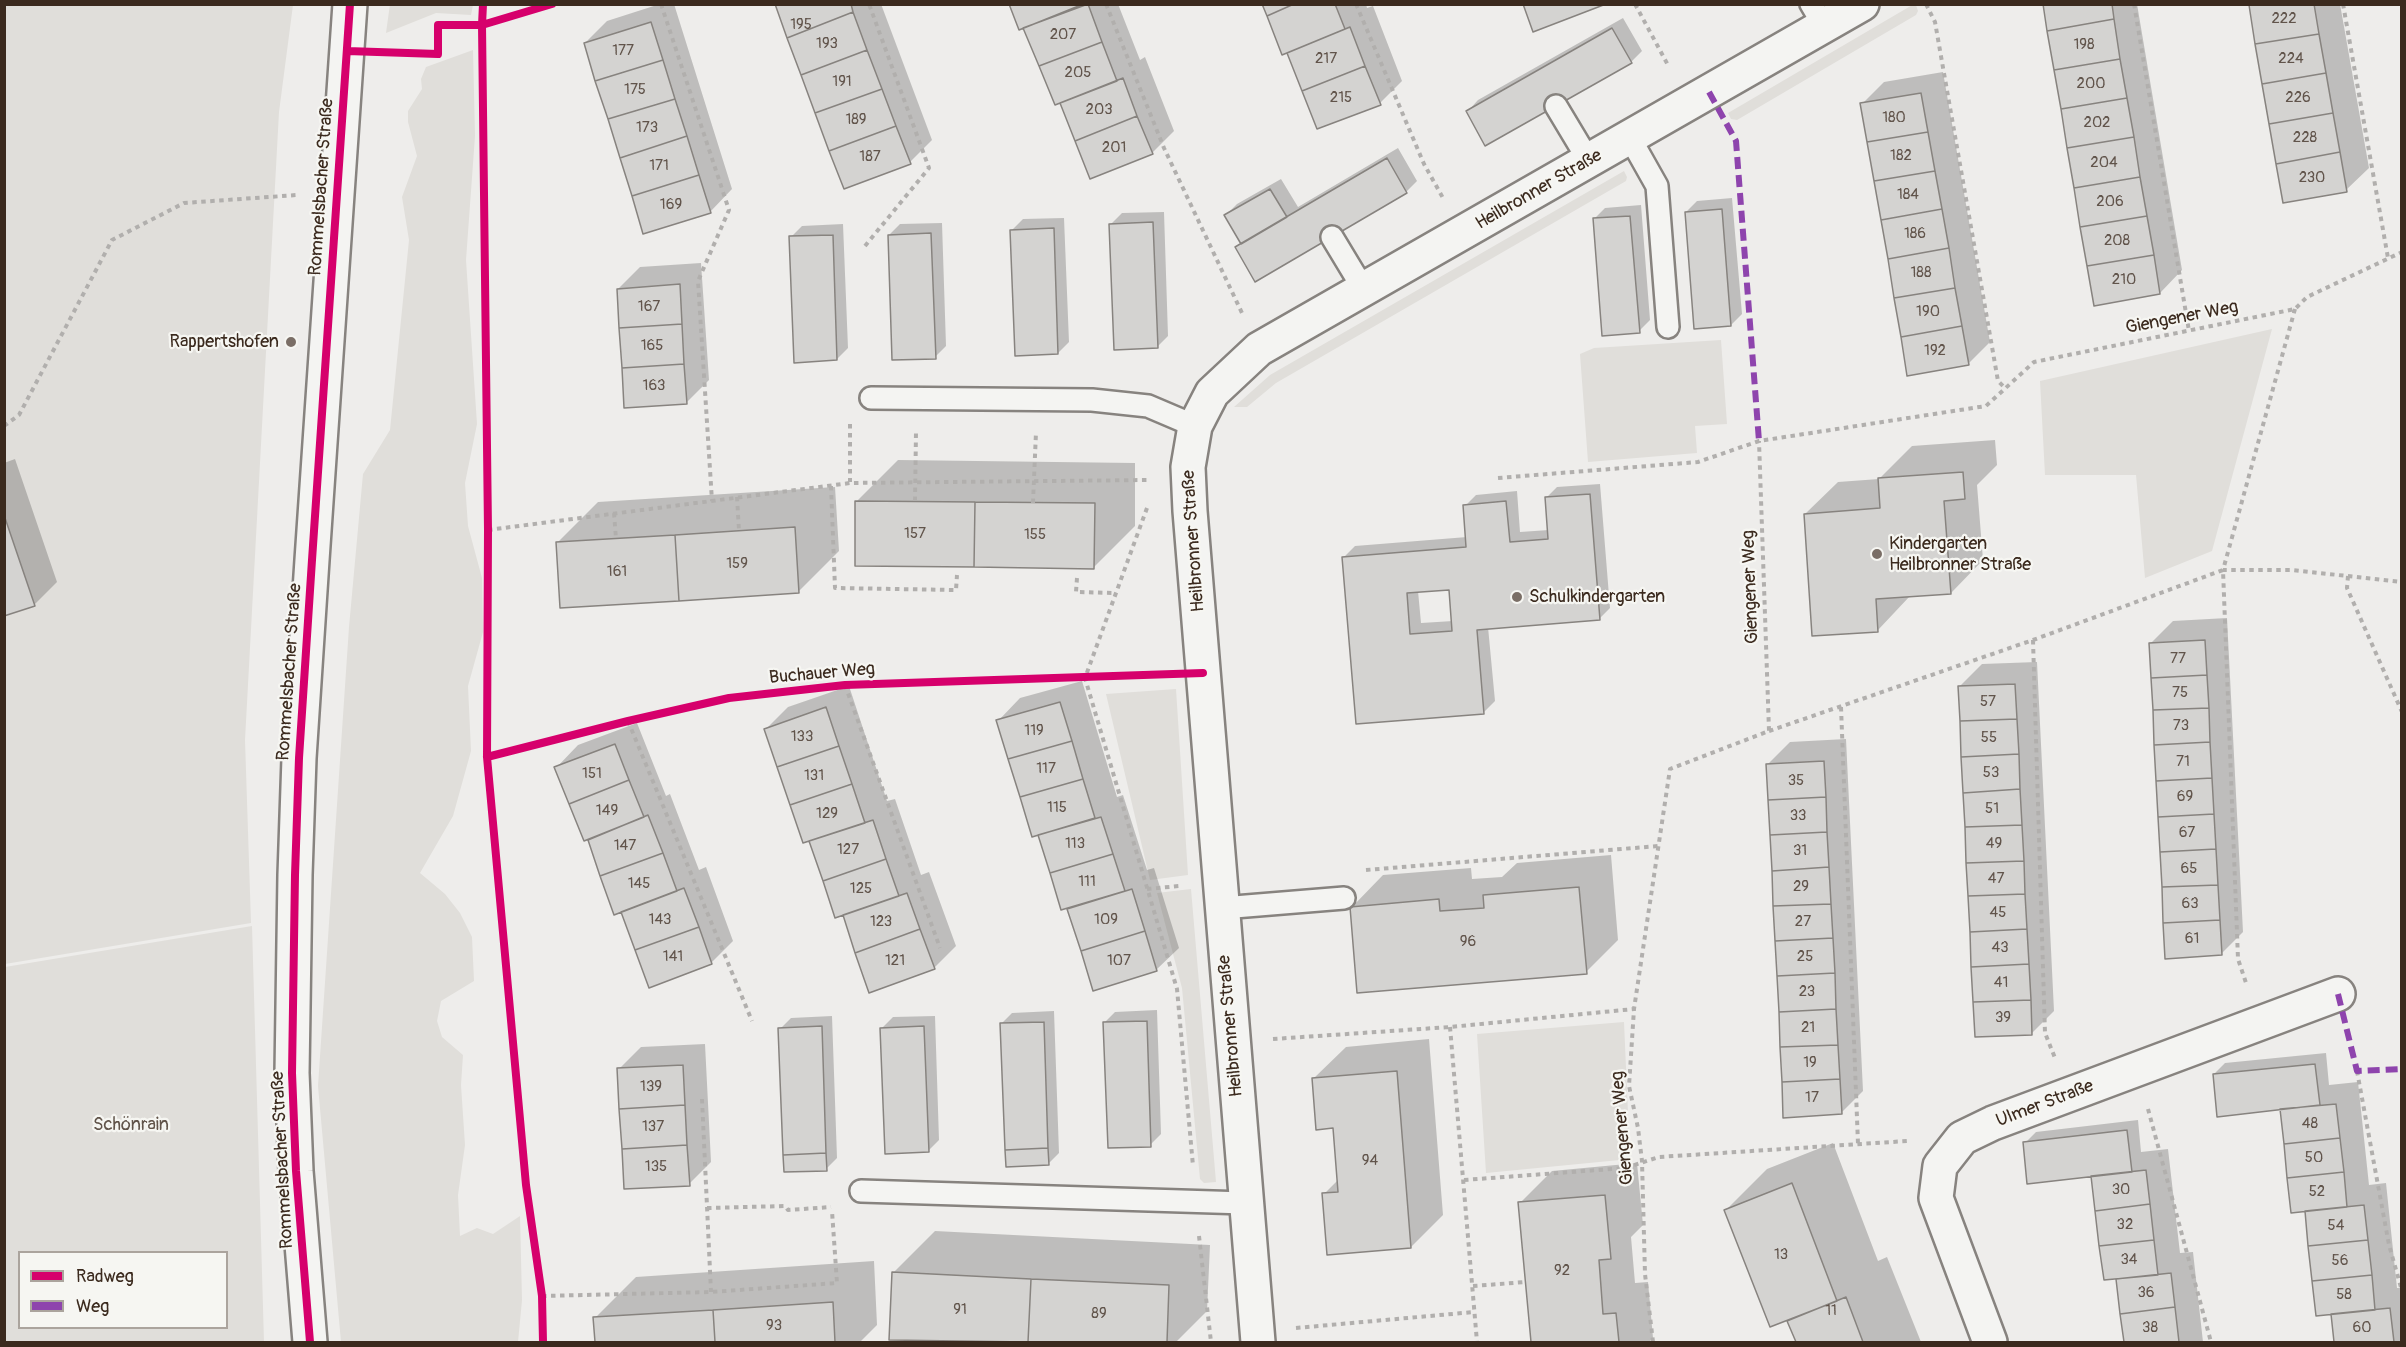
<!DOCTYPE html>
<meta charset="utf-8">
<style>
body{margin:0}
#map{position:relative;width:2406px;height:1347px;overflow:hidden;background:#eeedeb;font-family:Pangolin,sans-serif}
canvas{display:block}
.frame{position:absolute;inset:0;border:6px solid #3b2a1e;pointer-events:none}
.legend{position:absolute;left:18px;top:1251px;width:210px;height:78px;box-sizing:border-box;background:#f6f6f2;border:2px solid #aba49d;margin:0;padding:8px 10px;list-style:none;font-size:18px;color:#3b2a1e}
.legend li{display:flex;align-items:center;gap:12px;height:30px}
.legend b{width:30px;border:2px solid #aba49d}
</style>
<div id="map">
<canvas width="2406" height="1347"></canvas>
<div class="frame"></div>
<ul class="legend">
<li><b style="height:8px;background:#d6006c"></b>Radweg</li>
<li><b style="height:8px;background:#8e44ad"></b>Weg</li>
</ul>
</div>
<script>
const g = document.querySelector('canvas').getContext('2d');
g.lineJoin = 'round';
function paint(path, color) {
  g.fillStyle = color;
  g.fill(path, 'evenodd');
}
function toPath(rows) {
  const path = new Path2D();
  for (const r of rows) {
    path.moveTo(r[0], r[1]);
    for (let i = 2; i < r.length; i += 2) path.lineTo(r[i], r[i + 1]);
  }
  return path;
}
function trace(path, color, width, dash) {
  g.strokeStyle = color;
  g.lineWidth = width;
  g.lineCap = dash ? 'butt' : 'round';
  g.setLineDash(dash || []);
  g.stroke(path);
}
function write(font, color, halo, rows, align = 'center') {
  g.font = font + ' Pangolin,sans-serif';
  g.lineWidth = 4.5;
  g.setLineDash([]);
  g.textBaseline = 'middle';
  g.strokeStyle = halo;
  g.fillStyle = color;
  for (const [text, x, y, turn = 0] of rows) {
    g.save();
    g.translate(x, y);
    g.rotate((+turn || 0) * Math.PI / 180);
    g.textAlign = isNaN(turn) ? turn : align;
    if (halo) g.strokeText(text, 0, 0);
    g.fillText(text, 0, 0);
    g.restore();
  }
}
const green = toPath([
 [390,4,473,4,473,5,471,15,436,13,386,33],
 [1914,4,1916,5,1918,11,1916,15,1737,120,1731,119,1728,113],
 [5,5,293,5,279,112,245,740,251,923,5,964],
 [473,50,475,136,466,260,477,424,465,483,468,526,482,578,483,632,468,686,471,751,453,816,420,873,445,894,460,913,472,937,474,981,441,1001,437,1021,442,1037,463,1055,461,1085,465,1145,458,1195,460,1236,477,1228,493,1234,520,1216,522,1300,518,1342,341,1342,318,1086,349,627,363,474,390,430,409,240,402,197,417,156,408,122,408,111,422,89,421,79,426,67],
 [1624,171,1627,177,1626,181,1276,383,1247,407,1234,407,1270,375],
 [2272,329,2212,551,2145,578,2136,475,2045,475,2040,381],
 [1721,340,1727,424,1695,426,1697,453,1588,462,1580,354,1594,348],
 [1176,689,1188,875,1150,880,1106,694],
 [1191,889,1216,1182,1204,1183,1200,1179,1182,988,1157,893],
 [252,926,264,1342,5,1342,5,967],
 [226,1252,226,1328,20,1328,20,1252],
 [1624,1022,1630,1159,1486,1173,1477,1034]
]);
const shadow = toPath([
 [660,4,674,4,732,189,710,212,585,43,607,21],
 [776,4,881,4,932,140,910,162],
 [1011,4,1118,4,1140,60,1145,57,1174,131,1152,153,1061,101,1024,26],
 [1264,4,1366,4,1367,8,1373,6,1402,81,1380,103,1318,127,1288,51],
 [2044,4,2137,4,2182,270,2160,293],
 [2250,4,2340,4,2369,168,2346,190,2285,201],
 [1623,18,1642,51,1631,62,1468,111,1478,100],
 [1943,72,1990,342,1968,364,1862,104,1884,82],
 [1398,148,1417,181,1406,192,1237,247,1242,242,1226,215,1237,204,1281,179,1298,207],
 [1732,198,1742,314,1731,325,1686,212,1697,201],
 [1641,205,1650,320,1639,331,1594,219,1605,208],
 [1164,212,1168,336,1157,347,1111,224,1122,213],
 [1064,218,1069,342,1058,353,1012,230,1023,219],
 [942,223,946,346,935,357,889,235,900,224],
 [843,224,848,348,837,359,791,237,802,226],
 [701,263,709,380,686,403,618,289,640,267],
 [1995,440,1997,465,1977,485,1983,560,1951,593,1910,596,1878,630,1805,514,1838,482,1879,479,1912,446],
 [15,459,57,582,35,604,4,615,4,463],
 [898,460,1135,463,1135,526,1094,567,857,501],
 [1600,484,1610,608,1599,619,1488,627,1495,701,1484,712,1357,722,1344,557,1355,546,1467,537,1465,506,1476,495,1517,491,1520,532,1549,530,1546,498,1557,487],
 [1450,588,1453,621,1421,623,1418,591],
 [835,487,839,551,798,592,557,543,598,502],
 [2227,618,2243,932,2221,954,2151,643,2173,621],
 [2037,662,2054,1011,2032,1033,1959,687,1982,664],
 [1082,681,1117,797,1123,795,1147,870,1154,868,1179,948,1156,970,1094,989,1068,907,998,721,1020,698],
 [849,686,887,801,895,799,921,875,929,872,956,946,934,968,844,913,766,729,788,707],
 [637,723,666,796,670,794,699,870,706,867,733,941,711,963,622,910,615,913,589,838,556,768,578,745],
 [1846,739,1863,1091,1841,1113,1767,765,1790,742],
 [1611,855,1618,940,1586,972,1351,908,1383,875,1471,868,1472,879,1502,877,1517,863],
 [1157,1010,1161,1134,1150,1145,1104,1023,1115,1012],
 [1054,1011,1059,1153,1048,1164,1001,1024,1012,1013],
 [832,1016,837,1158,826,1169,780,1029,791,1018],
 [935,1016,939,1140,928,1151,882,1028,893,1017],
 [1429,1039,1443,1215,1411,1247,1324,1194,1339,1179,1335,1127,1313,1079,1346,1047],
 [705,1044,711,1162,689,1184,619,1069,641,1047],
 [2326,1053,2329,1085,2358,1082,2369,1185,2386,1183,2397,1288,2402,1288,2402,1342,2336,1342,2332,1312,2281,1108,2214,1074,2225,1063],
 [2138,1120,2141,1152,2168,1149,2180,1253,2193,1252,2203,1342,2125,1342,2118,1278,2093,1175,2025,1143,2036,1132],
 [1833,1143,1878,1261,1887,1257,1921,1342,1797,1342,1788,1319,1726,1210,1767,1169],
 [1637,1163,1643,1225,1631,1237,1635,1283,1648,1282,1653,1338,1649,1342,1533,1342,1520,1203,1552,1171],
 [935,1231,1210,1245,1207,1311,1176,1342,963,1342,891,1339,894,1272],
 [874,1261,877,1325,860,1342,596,1342,595,1318,636,1277]
]);
const building = toPath([
 [775,4,851,4,853,12,787,38,775,4],
 [1009,4,1081,4,1081,5,1019,30,1009,4],
 [1088,4,1102,42,1039,66,1023,28,1088,4],
 [1262,4,1294,4,1267,16,1262,4],
 [1294,4,1335,4,1345,29,1282,55,1267,16,1294,4],
 [1523,4,1606,4,1533,32,1523,4],
 [2043,4,2112,4,2114,19,2047,31,2043,4],
 [2314,4,2319,34,2255,44,2249,5,2314,4],
 [853,12,867,50,801,75,787,38,853,12],
 [2114,19,2120,59,2054,70,2047,31,2114,19],
 [651,22,663,60,595,81,584,43,651,22],
 [1350,27,1365,66,1302,91,1287,53,1350,27],
 [1612,28,1632,63,1485,146,1466,111,1612,28],
 [2319,34,2326,73,2262,84,2255,44,2319,34],
 [1102,42,1117,81,1055,105,1039,66,1102,42],
 [867,50,882,89,815,113,801,75,867,50],
 [2120,59,2127,98,2061,109,2054,70,2120,59],
 [663,60,675,99,608,119,595,81,663,60],
 [1365,66,1381,105,1317,129,1302,91,1365,66],
 [2326,73,2333,113,2269,124,2262,84,2326,73],
 [1123,78,1137,116,1075,141,1060,103,1123,78],
 [882,89,896,126,829,151,815,113,882,89],
 [1921,93,1928,132,1867,142,1860,103,1921,93],
 [2127,98,2134,137,2067,148,2061,109,2127,98],
 [675,99,687,136,620,158,608,119,675,99],
 [2333,113,2340,152,2276,164,2269,124,2333,113],
 [1137,116,1153,154,1090,179,1075,141,1137,116],
 [896,126,911,164,844,189,829,151,896,126],
 [1928,132,1935,171,1874,181,1867,142,1928,132],
 [687,136,699,175,632,196,620,158,687,136],
 [2134,137,2140,177,2074,188,2067,148,2134,137],
 [2340,152,2347,192,2283,203,2276,164,2340,152],
 [1387,158,1407,193,1255,282,1235,247,1387,158],
 [1935,171,1942,209,1881,220,1874,181,1935,171],
 [699,175,711,213,643,234,632,196,699,175],
 [2140,177,2147,216,2080,227,2074,188,2140,177],
 [1270,189,1287,217,1241,244,1224,215,1270,189],
 [1722,209,1731,326,1694,329,1685,212,1722,209],
 [1942,209,1949,248,1888,259,1881,220,1942,209],
 [1630,216,1640,333,1602,336,1593,218,1630,216],
 [2147,216,2154,255,2087,266,2080,227,2147,216],
 [1153,222,1158,348,1114,350,1109,224,1153,222],
 [1054,228,1058,354,1015,356,1010,230,1054,228],
 [931,233,936,359,892,360,888,235,931,233],
 [833,235,837,360,794,363,789,236,833,235],
 [1949,248,1955,288,1894,298,1888,259,1949,248],
 [2154,255,2160,294,2094,306,2087,266,2154,255],
 [680,284,682,324,619,328,617,289,680,284],
 [1955,288,1962,326,1901,337,1894,298,1955,288],
 [682,324,684,364,622,368,619,328,682,324],
 [1962,326,1969,365,1907,376,1901,337,1962,326],
 [684,364,687,404,624,408,622,368,684,364],
 [1963,472,1965,499,1944,501,1951,594,1876,599,1878,632,1812,636,1804,514,1880,508,1878,478,1963,472],
 [1590,494,1600,620,1477,630,1484,714,1356,724,1342,557,1466,547,1463,505,1506,501,1510,542,1548,539,1545,497,1590,494],
 [1449,590,1452,631,1410,634,1407,593,1449,590],
 [855,501,975,502,974,567,855,566,855,501],
 [975,502,1095,503,1094,569,974,567,975,502],
 [4,515,35,606,4,616,4,515],
 [795,527,799,593,679,601,675,535,795,527],
 [675,535,679,601,560,608,556,542,675,535],
 [2205,640,2207,675,2151,678,2149,643,2205,640],
 [2207,675,2209,708,2153,710,2151,678,2207,675],
 [2015,684,2017,719,1960,721,1958,686,2015,684],
 [1060,702,1072,741,1008,759,996,720,1060,702],
 [826,707,839,746,777,767,764,729,826,707],
 [2209,708,2210,742,2154,745,2153,710,2209,708],
 [2017,719,2019,754,1961,757,1960,721,2017,719],
 [1072,741,1083,779,1020,797,1008,759,1072,741],
 [2210,742,2212,778,2156,781,2154,745,2210,742],
 [615,744,629,780,569,804,554,767,615,744],
 [839,746,852,784,790,805,777,767,839,746],
 [2019,754,2020,789,1963,793,1961,757,2019,754],
 [1824,761,1826,797,1768,800,1766,764,1824,761],
 [2212,778,2214,814,2158,817,2156,781,2212,778],
 [1083,779,1095,818,1032,837,1020,797,1083,779],
 [629,780,644,817,584,841,569,804,629,780],
 [852,784,865,823,803,843,790,805,852,784],
 [2020,789,2022,825,1965,827,1963,793,2020,789],
 [1826,797,1827,832,1770,835,1768,800,1826,797],
 [2214,814,2216,849,2160,852,2158,817,2214,814],
 [648,815,663,853,600,876,588,840,648,815],
 [1101,817,1113,854,1050,873,1038,835,1101,817],
 [873,820,886,859,823,881,809,841,873,820],
 [2022,825,2024,861,1966,863,1965,827,2022,825],
 [1827,832,1829,867,1772,871,1770,835,1827,832],
 [2216,849,2218,885,2162,887,2160,852,2216,849],
 [663,853,677,891,614,915,600,876,663,853],
 [1113,854,1125,891,1061,910,1050,873,1113,854],
 [886,859,899,896,835,918,823,881,886,859],
 [2024,861,2025,894,1968,896,1966,863,2024,861],
 [1829,867,1831,904,1773,906,1772,871,1829,867],
 [2218,885,2220,920,2163,923,2162,887,2218,885],
 [1579,887,1587,974,1357,993,1350,907,1439,899,1440,911,1484,908,1483,895,1579,887],
 [684,888,699,927,635,950,621,912,684,888],
 [1132,889,1145,931,1081,951,1067,909,1132,889],
 [907,893,920,929,855,953,843,915,907,893],
 [2025,894,2027,929,1970,932,1968,896,2025,894],
 [1831,904,1833,938,1775,941,1773,906,1831,904],
 [2220,920,2222,955,2165,959,2163,923,2220,920],
 [699,927,712,964,649,988,635,950,699,927],
 [920,929,935,969,869,993,855,953,920,929],
 [2027,929,2029,964,1971,967,1970,932,2027,929],
 [1145,931,1157,971,1093,991,1081,951,1145,931],
 [1833,938,1835,973,1777,976,1775,941,1833,938],
 [2029,964,2031,1000,1973,1002,1971,967,2029,964],
 [1835,973,1836,1009,1779,1012,1777,976,1835,973],
 [2031,1000,2032,1035,1975,1037,1973,1002,2031,1000],
 [1836,1009,1838,1045,1780,1047,1779,1012,1836,1009],
 [1147,1021,1151,1147,1108,1148,1103,1022,1147,1021],
 [1044,1022,1048,1148,1005,1150,1000,1023,1044,1022],
 [822,1026,826,1153,783,1155,778,1028,822,1026],
 [924,1026,929,1152,885,1154,880,1028,924,1026],
 [1838,1045,1840,1079,1782,1082,1780,1047,1838,1045],
 [2315,1064,2320,1105,2217,1117,2213,1074,2315,1064],
 [683,1065,685,1105,619,1109,617,1068,683,1065],
 [1397,1071,1411,1248,1327,1255,1322,1193,1338,1192,1333,1128,1316,1130,1312,1078,1397,1071],
 [1840,1079,1842,1114,1783,1118,1782,1082,1840,1079],
 [2336,1104,2340,1138,2284,1144,2280,1109,2336,1104],
 [685,1105,687,1145,622,1149,619,1109,685,1105],
 [2127,1130,2132,1172,2027,1184,2023,1142,2127,1130],
 [2340,1138,2344,1172,2287,1178,2284,1144,2340,1138],
 [687,1145,690,1186,624,1189,622,1149,687,1145],
 [1048,1148,1049,1165,1006,1167,1005,1150,1048,1148],
 [826,1153,827,1171,784,1172,783,1155,826,1153],
 [2146,1170,2150,1204,2095,1211,2091,1176,2146,1170],
 [2344,1172,2347,1207,2291,1213,2287,1178,2344,1172],
 [1792,1183,1837,1301,1770,1327,1724,1210,1792,1183],
 [1605,1195,1611,1259,1599,1260,1603,1314,1616,1313,1619,1342,1531,1342,1518,1202,1605,1195],
 [2150,1204,2154,1240,2099,1246,2095,1211,2150,1204],
 [2364,1205,2368,1240,2308,1246,2305,1211,2364,1205],
 [2154,1240,2158,1275,2104,1280,2099,1246,2154,1240],
 [2368,1240,2372,1275,2312,1281,2308,1246,2368,1240],
 [892,1272,1031,1279,1028,1342,889,1340,892,1272],
 [2171,1273,2175,1307,2120,1314,2116,1279,2171,1273],
 [2372,1275,2375,1310,2316,1316,2312,1281,2372,1275],
 [1031,1279,1169,1285,1167,1342,1028,1342,1031,1279],
 [1846,1297,1863,1342,1796,1342,1787,1321,1846,1297],
 [833,1302,835,1342,715,1342,713,1310,833,1302],
 [2175,1307,2179,1342,2124,1342,2120,1314,2175,1307],
 [2390,1308,2394,1342,2334,1342,2331,1314,2390,1308],
 [713,1310,715,1342,595,1342,593,1317,713,1310]
]);
const path = toPath([
 [661,4,729,210,698,281,712,501],
 [1106,4,1164,148,1242,313],
 [1356,4,1424,164,1443,198],
 [1635,4,1669,67],
 [1926,4,1935,22,1998,381,2005,388],
 [2134,4,2189,331],
 [2343,4,2388,258],
 [865,246,929,168,869,4],
 [2295,309,2223,570,2292,570,2402,582],
 [850,424,850,482],
 [4,426,19,415,112,240,184,203,297,195],
 [1498,478,1698,462,1759,441,1986,406,2034,362,2295,309,2307,297,2402,252],
 [831,486,835,588,956,590,957,575],
 [737,497,739,531],
 [915,501,916,432],
 [1033,503,1036,432],
 [1147,508,1085,678,1177,989,1193,1166],
 [614,513,616,539],
 [488,530,850,483,1148,480],
 [2348,576,2347,588,2402,712],
 [1077,578,1076,592,1116,593],
 [2033,640,2045,1033,2055,1058],
 [845,685,940,948],
 [1841,707,1858,1144],
 [628,721,752,1021],
 [1769,731,2033,640,2223,570,2238,959,2247,986],
 [1366,870,1658,846],
 [1147,889,1179,886],
 [1450,1027,1477,1342],
 [1273,1039,1450,1027,1634,1009],
 [2357,1071,2389,1245,2402,1291],
 [702,1099,711,1292],
 [2148,1109,2211,1342],
 [1464,1180,1625,1168,1659,1157,1907,1141],
 [707,1208,785,1206,788,1210,831,1207],
 [1199,1236,1211,1342],
 [1473,1286,1526,1282],
 [542,1296,711,1292,837,1283,832,1211],
 [1296,1328,1474,1312],
 [1653,1342,1645,1274,1642,1161,1638,1128,1629,1086,1634,1009,1670,769,1769,731,1759,441]
]);
const service = toPath([
 [1811,4,1824,26],
 [1556,106,1589,161],
 [1630,138,1657,186,1668,327],
 [1332,237,1364,290],
 [871,398,1092,400,1148,406,1195,426],
 [1222,908,1344,898],
 [861,1191,1245,1203]
]);
const minor = toPath([
 [1258,1342,1190,511,1188,467,1195,426,1212,393,1259,349,1862,4],
 [1990,1342,1936,1198,1940,1166,1962,1138,1993,1123,2338,994]
]);
const secondary = toPath([
 [310,1342,296,1171,292,1073,295,875,299,758,312,560,350,4]
]);
const quiet = toPath([
 [1709,92,1736,141,1759,441],
 [2338,994,2357,1071,2402,1069]
]);
const cycleway = toPath([
 [483,4,482,25,488,530,487,757,526,1185,542,1296,543,1342],
 [347,51,438,54,438,25,482,25,552,4],
 [487,757,628,721,729,698,845,685,1203,673],
 [310,1342,296,1171,292,1073,295,875,299,758,312,560,350,4]
]);
const markers = [
 [291,342,6,"#7a6e66"],
 [1877,554,6,"#7a6e66"],
 [1517,597,6,"#7a6e66"]
];
const numberNames = [
 ["222",2284,19],
 ["195",801,25],
 ["207",1063,35],
 ["193",827,44],
 ["198",2084,45],
 ["177",623,51],
 ["217",1326,59],
 ["224",2291,59],
 ["205",1078,73],
 ["191",842,82],
 ["200",2091,84],
 ["175",635,90],
 ["215",1341,98],
 ["226",2298,98],
 ["203",1099,110],
 ["180",1894,118],
 ["189",856,120],
 ["202",2097,123],
 ["173",647,128],
 ["228",2305,138],
 ["201",1114,148],
 ["182",1901,156],
 ["187",870,157],
 ["204",2104,163],
 ["171",659,166],
 ["230",2312,178],
 ["184",1908,195],
 ["206",2110,202],
 ["169",671,205],
 ["186",1915,234],
 ["208",2117,241],
 ["188",1921,273],
 ["210",2124,280],
 ["167",649,307],
 ["190",1928,312],
 ["165",652,346],
 ["192",1935,351],
 ["163",654,386],
 ["157",915,534],
 ["155",1035,535],
 ["159",737,564],
 ["161",617,572],
 ["77",2178,659],
 ["75",2180,693],
 ["57",1988,702],
 ["73",2181,726],
 ["119",1034,731],
 ["133",802,737],
 ["55",1989,738],
 ["71",2183,762],
 ["117",1046,769],
 ["53",1991,773],
 ["151",592,774],
 ["131",814,776],
 ["35",1796,781],
 ["69",2185,797],
 ["115",1057,808],
 ["51",1992,809],
 ["149",607,811],
 ["129",827,814],
 ["33",1798,816],
 ["67",2187,833],
 ["113",1075,844],
 ["49",1994,844],
 ["147",625,846],
 ["127",848,850],
 ["31",1800,851],
 ["65",2189,869],
 ["47",1996,879],
 ["111",1087,882],
 ["145",639,884],
 ["29",1801,887],
 ["125",861,889],
 ["63",2190,904],
 ["45",1998,913],
 ["143",660,920],
 ["109",1106,920],
 ["123",881,922],
 ["27",1803,922],
 ["61",2192,939],
 ["96",1468,942],
 ["43",2000,948],
 ["141",673,957],
 ["25",1805,957],
 ["121",895,961],
 ["107",1119,961],
 ["41",2001,983],
 ["23",1807,992],
 ["39",2003,1018],
 ["21",1808,1028],
 ["19",1810,1063],
 ["139",651,1087],
 ["17",1812,1098],
 ["48",2310,1124],
 ["137",653,1127],
 ["50",2314,1158],
 ["94",1370,1161],
 ["135",656,1167],
 ["30",2121,1190],
 ["52",2317,1192],
 ["32",2125,1225],
 ["54",2336,1226],
 ["13",1781,1255],
 ["34",2129,1260],
 ["56",2340,1261],
 ["92",1562,1271],
 ["36",2146,1293],
 ["58",2344,1295],
 ["91",960,1310],
 ["11",1831,1311],
 ["89",1099,1314],
 ["93",774,1326],
 ["38",2150,1328],
 ["60",2362,1328]
];
const streetNames = [
 ["Rommelsbacher Straße",322,187,-86],
 ["Heilbronner Straße",1539,190,-30],
 ["Giengener Weg",2182,318,-11],
 ["Heilbronner Straße",1194,541,-94],
 ["Giengener Weg",1751,587,-92],
 ["Rommelsbacher Straße",290,672,-86],
 ["Buchauer Weg",822,674,-5],
 ["Heilbronner Straße",1231,1026,-95],
 ["Ulmer Straße",2045,1104,-21],
 ["Giengener Weg",1623,1128,-95],
 ["Rommelsbacher Straße",283,1160,-93]
];
const poiNames = [
 ["Rappertshofen",279,342,"right"],
 ["Kindergarten",1889,544],
 ["Heilbronner Straße",1889,565],
 ["Schulkindergarten",1529,597]
];
const parkNames = [
 ["Schönrain",131,1125]
];
paint(green, '#e0deda');
paint(shadow, '#0003');
paint(building, '#d4d3d1');
trace(building, '#87837f', 1.5);
trace(service, '#87837f', 26);
trace(minor, '#87837f', 38);
trace(secondary, '#87837f', 38);
trace(path, '#b1afad', 4, [4.5, 4.5]);
trace(service, '#f4f4f2', 21);
trace(minor, '#f4f4f2', 33);
trace(secondary, '#f4f4f2', 33);
trace(quiet, '#8e44ad', 6, [12, 6]);
trace(cycleway, '#d6006c', 8);
for (const [x, y, r, color] of markers) {
  const dot = new Path2D();
  dot.arc(x, y, r, 0, 2 * Math.PI);
  g.fillStyle = color;
  g.fill(dot);
  trace(dot, '#f6f6f2', 2);
}
write('15px', '#61544b', null, numberNames);
write('18px', '#3b2a1e', '#f6f6f2', streetNames);
write('18px', '#3b2a1e', '#f6f6f2', poiNames, 'left');
write('18px', '#61544a', '#f6f6f2', parkNames);
</script>
